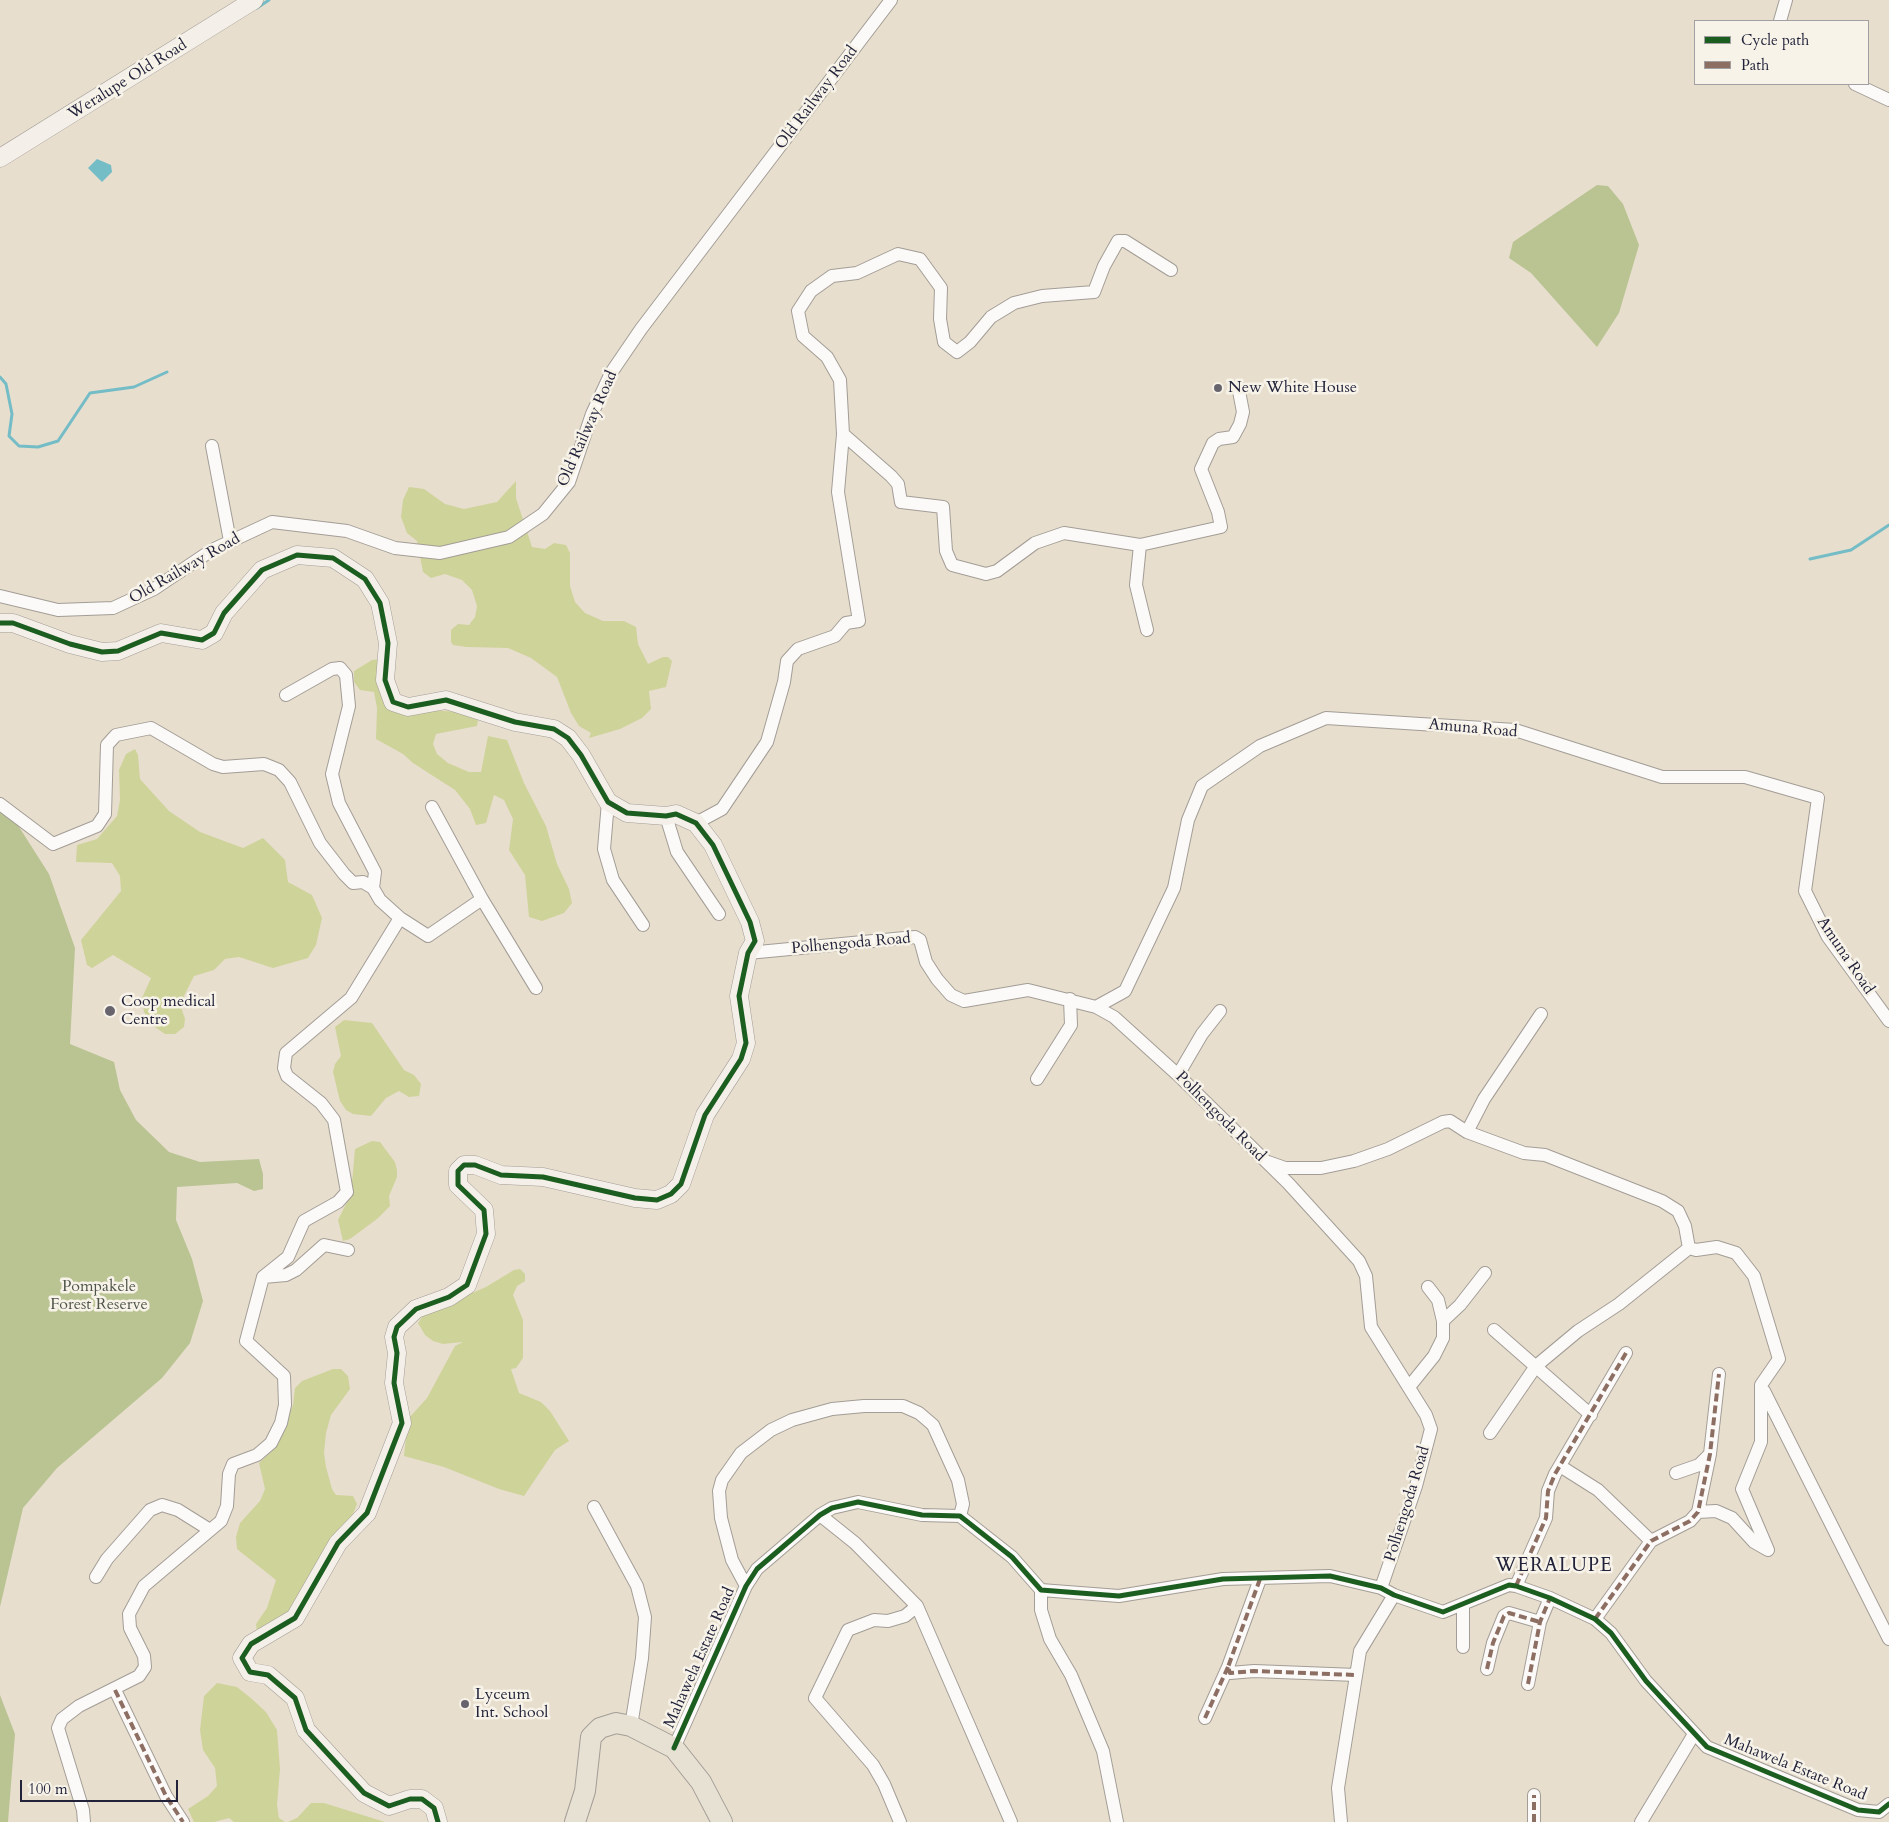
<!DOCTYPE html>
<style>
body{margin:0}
#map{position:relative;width:1889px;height:1822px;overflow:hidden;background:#e8dece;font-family:Cardo,serif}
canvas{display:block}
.legend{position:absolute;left:1694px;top:20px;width:175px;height:65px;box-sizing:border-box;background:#f7f3e8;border:1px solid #a29fa3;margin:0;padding:6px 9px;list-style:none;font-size:15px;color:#22223b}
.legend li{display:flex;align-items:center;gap:10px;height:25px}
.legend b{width:25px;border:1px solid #a29fa3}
.scale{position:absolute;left:20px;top:1780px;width:158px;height:22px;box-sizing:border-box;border:2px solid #22223b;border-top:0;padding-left:6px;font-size:15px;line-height:18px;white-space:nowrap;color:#22223b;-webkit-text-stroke:4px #f7f3e8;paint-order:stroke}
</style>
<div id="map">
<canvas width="1889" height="1822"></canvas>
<ul class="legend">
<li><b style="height:6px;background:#1b5e20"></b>Cycle path</li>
<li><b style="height:6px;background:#8d6e63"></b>Path</li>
</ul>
<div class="scale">100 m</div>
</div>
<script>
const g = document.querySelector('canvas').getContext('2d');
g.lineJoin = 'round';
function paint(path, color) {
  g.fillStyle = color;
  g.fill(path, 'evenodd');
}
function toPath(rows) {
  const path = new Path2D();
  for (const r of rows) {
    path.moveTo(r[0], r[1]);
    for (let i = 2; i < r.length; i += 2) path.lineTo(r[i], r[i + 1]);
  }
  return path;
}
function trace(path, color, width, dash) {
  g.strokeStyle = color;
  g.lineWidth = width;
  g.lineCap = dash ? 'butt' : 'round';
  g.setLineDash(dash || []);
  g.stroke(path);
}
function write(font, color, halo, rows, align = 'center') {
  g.font = font + ' Cardo,serif';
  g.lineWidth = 5;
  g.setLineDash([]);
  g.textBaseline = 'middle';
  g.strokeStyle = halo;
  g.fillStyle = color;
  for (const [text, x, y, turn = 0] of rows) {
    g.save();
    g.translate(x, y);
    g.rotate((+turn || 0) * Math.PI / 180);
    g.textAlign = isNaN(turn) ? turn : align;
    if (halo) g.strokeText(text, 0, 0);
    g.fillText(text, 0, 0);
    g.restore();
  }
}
const green = toPath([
 [516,481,516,498,532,547,545,549,554,543,566,545,570,553,570,586,575,602,585,613,603,621,624,621,636,627,638,644,648,664,663,657,668,657,672,661,666,687,649,691,651,709,642,718,620,729,589,738,591,733,579,726,571,713,557,677,531,658,508,648,466,647,453,645,451,642,451,630,458,624,469,625,475,617,477,606,472,590,462,580,445,574,431,578,423,572,417,541,407,533,401,517,403,500,409,487,424,489,445,504,464,509,497,502],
 [380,659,380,689,430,710,459,712,478,720,477,726,436,734,433,744,437,754,448,763,469,772,481,772,488,736,507,740,524,783,546,826,557,864,569,889,572,903,564,913,542,921,529,917,525,875,509,850,513,819,504,800,494,795,486,823,476,825,470,809,455,790,413,763,403,754,376,739,377,708,374,692,360,690,354,682,354,671,372,660],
 [135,749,138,755,140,779,169,811,200,832,243,848,263,838,285,860,288,882,312,895,322,918,316,945,308,958,273,968,239,957,225,959,214,970,194,976,180,1004,185,1019,184,1027,175,1034,165,1034,152,1025,144,1012,142,998,151,978,113,955,92,968,87,965,81,940,121,891,120,876,112,863,76,862,77,845,97,839,117,816,120,800,119,770,126,754],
 [344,1020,372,1023,404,1070,414,1075,421,1084,419,1096,409,1097,399,1091,386,1098,371,1116,353,1114,346,1110,340,1101,333,1072,335,1064,341,1056,335,1027],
 [372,1141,380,1142,395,1162,397,1170,397,1177,389,1196,390,1206,377,1219,350,1239,343,1241,338,1220,351,1194,355,1149],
 [520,1269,525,1274,525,1281,517,1286,513,1295,523,1320,523,1358,516,1368,511,1369,519,1393,541,1402,550,1411,569,1441,555,1450,524,1496,499,1489,444,1467,404,1456,408,1419,427,1398,455,1346,463,1342,443,1344,433,1341,425,1335,418,1323,424,1314,486,1287,514,1270],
 [333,1369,341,1369,348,1376,350,1389,331,1415,326,1433,324,1453,326,1467,332,1489,336,1495,353,1496,357,1504,351,1519,307,1590,281,1621,257,1632,256,1624,267,1608,276,1580,237,1549,236,1537,240,1523,260,1501,265,1489,259,1463,271,1452,284,1426,293,1405,295,1388,302,1381],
 [217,1683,237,1687,252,1699,266,1712,277,1730,280,1769,277,1805,279,1818,285,1822,234,1822,229,1818,214,1822,194,1822,192,1818,188,1809,208,1796,217,1786,215,1768,203,1750,200,1730,204,1696],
 [311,1803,324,1803,385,1822,288,1822,297,1818]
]);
const forest = toPath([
 [1597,185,1608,186,1623,204,1639,245,1619,313,1597,347,1531,273,1509,258,1513,242],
 [0,797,49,874,75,948,70,1044,114,1062,120,1090,136,1120,169,1152,200,1162,259,1159,263,1174,263,1189,254,1191,237,1183,177,1187,176,1220,192,1259,203,1301,190,1343,162,1378,57,1468,23,1508,0,1607],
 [0,1695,15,1734,8,1822,0,1822]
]);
const water = toPath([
 [97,159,111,165,112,172,102,182,88,168]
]);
const stream = toPath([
 [257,8,269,0],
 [0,377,6,384,12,414,9,436,19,446,38,447,58,441,90,393,134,387,167,372],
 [1810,559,1851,550,1889,525]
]);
const street = toPath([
 [1780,21,1786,0],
 [1855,84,1889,100],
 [843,434,891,476,898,484,901,502,943,507,946,551,952,565,986,574,997,571,1035,543,1064,533,1140,545,1136,585,1147,630],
 [212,446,230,541],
 [1140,545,1221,527,1218,512,1201,469,1213,443,1219,439,1233,437,1240,424,1243,412,1238,386],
 [0,596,58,610,113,608,154,589,212,550,272,522,347,531,395,548,440,553,509,537,543,514,569,482,592,414,611,373,641,329,891,0],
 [286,695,332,669,340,668,346,675,349,706,332,774,339,803,375,872,373,888],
 [608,802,604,849,613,880,643,925],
 [0,804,53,844,97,826,105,814,107,745,116,735,151,728,213,764,223,767,264,764,279,770,290,782,320,843,344,874,353,883,363,882,373,888,380,900,400,918,351,998,286,1053,284,1068,287,1076,321,1103,334,1120,347,1192,338,1202,304,1221,288,1257,263,1277,246,1341,284,1376,285,1405,281,1423,271,1443,257,1455,233,1464,229,1474,227,1506,221,1521,144,1586,129,1614,130,1628,144,1656,145,1667,139,1676,79,1706,62,1719,58,1728,83,1810,84,1822],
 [432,807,482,899,536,988],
 [666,816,677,852,719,914],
 [696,823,722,809,767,742,784,682,787,661,798,649,835,636,846,623,859,621,838,492,843,434,840,380,827,357,803,336,798,311,811,291,832,276,857,273,898,254,920,259,941,288,940,319,944,342,957,352,970,342,991,317,1014,303,1042,296,1094,292,1104,266,1118,241,1125,241,1171,270],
 [400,918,428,936,482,899],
 [748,953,915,937,920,940,926,962,937,979,951,995,964,1001,1028,990,1096,1007,1114,1017,1178,1075,1288,1183,1359,1261,1366,1276,1371,1327,1426,1415,1431,1429,1416,1486,1381,1588],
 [1096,1007,1125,991,1174,888,1188,820,1202,786,1260,746,1326,718,1515,730,1662,777,1745,777,1818,798,1805,891,1828,937,1889,1021],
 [1178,1075,1202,1034,1220,1011],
 [1037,1079,1071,1025,1070,999],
 [1467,1132,1484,1099,1541,1014],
 [1268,1162,1285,1168,1321,1168,1354,1161,1388,1149,1443,1122,1450,1121,1467,1132,1524,1153,1545,1155,1662,1201,1678,1211,1685,1226,1689,1248,1696,1250,1717,1247,1736,1253,1754,1276,1779,1359,1761,1385,1761,1442,1742,1489,1768,1550,1754,1542,1732,1518,1716,1511,1698,1512],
 [263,1277,286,1275,296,1270,324,1245,348,1250],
 [1443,1321,1460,1305,1485,1273],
 [1494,1330,1591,1415],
 [1409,1387,1434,1356,1443,1338,1443,1321,1438,1300,1428,1287],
 [1764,1391,1889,1639],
 [1490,1433,1536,1366,1578,1331,1619,1304,1689,1248],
 [1560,1466,1598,1490,1651,1541],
 [1676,1473,1699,1465,1710,1454],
 [594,1507,637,1586,645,1617,642,1658,631,1726],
 [820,1515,855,1543,917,1606,1011,1822],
 [96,1577,107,1559,150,1510,162,1505,178,1510,210,1530],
 [1260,1579,1228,1667,1230,1673,1254,1671,1356,1675],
 [746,1586,732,1560,721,1518,719,1491,722,1480,741,1453,771,1430,792,1420,832,1409,864,1406,903,1406,919,1413,933,1425,958,1480,963,1504,960,1516],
 [1516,1586,1546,1518,1548,1491,1555,1474,1626,1353],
 [1041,1590,1041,1610,1050,1639,1071,1675,1103,1751,1117,1822],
 [1595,1619,1651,1541,1690,1521,1698,1512,1710,1454,1719,1374],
 [1463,1647,1463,1604],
 [1487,1669,1493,1643,1504,1616,1509,1613,1540,1622],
 [1528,1684,1540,1622,1550,1598],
 [115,1690,166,1796,183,1822],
 [1205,1718,1228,1667],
 [674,1748,746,1586,757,1569,820,1515,832,1508,858,1502,922,1515,960,1516,1012,1557,1041,1590,1119,1596,1223,1579,1330,1576,1381,1588,1394,1595,1443,1612,1509,1585,1516,1586,1550,1598,1595,1619,1611,1633,1646,1681,1707,1747,1858,1810,1879,1812,1889,1804],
 [900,1822,884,1784,873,1765,815,1698,848,1630,874,1620,888,1621,905,1616,917,1606],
 [1341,1822,1338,1788,1360,1651,1394,1595],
 [1534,1822,1534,1795],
 [1641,1822,1694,1734]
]);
const secondary = toPath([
 [0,158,254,0],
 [0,623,13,623,70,644,102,652,118,651,161,633,202,640,214,633,224,613,262,570,297,555,333,558,365,579,380,603,388,643,385,680,393,702,408,707,446,700,515,722,554,729,568,738,581,755,608,802,627,813,666,816,676,814,696,823,713,845,750,922,755,941,748,953,739,996,746,1043,741,1059,705,1115,681,1184,671,1194,657,1200,635,1198,543,1177,501,1175,475,1165,464,1165,458,1171,458,1185,484,1210,486,1234,467,1285,449,1297,416,1309,397,1327,394,1337,397,1353,394,1383,402,1423,367,1513,338,1543,295,1618,251,1644,242,1658,250,1672,268,1675,295,1698,306,1730,364,1793,389,1806,410,1799,422,1799,434,1808,438,1822]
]);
const primary = toPath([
 [575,1822,585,1791,591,1737,600,1728,616,1723,631,1726,674,1748,701,1782,722,1822]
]);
const quiet = toPath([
 [1260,1579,1228,1667,1230,1673,1254,1671,1356,1675],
 [1516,1586,1546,1518,1548,1491,1555,1474,1626,1353],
 [1595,1619,1651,1541,1690,1521,1698,1512,1710,1454,1719,1374],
 [1487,1669,1493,1643,1504,1616,1509,1613,1540,1622],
 [1528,1684,1540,1622,1550,1598],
 [115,1690,166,1796,183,1822],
 [1205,1718,1228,1667],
 [1534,1822,1534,1795]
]);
const cycleway = toPath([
 [0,623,13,623,70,644,102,652,118,651,161,633,202,640,214,633,224,613,262,570,297,555,333,558,365,579,380,603,388,643,385,680,393,702,408,707,446,700,515,722,554,729,568,738,581,755,608,802,627,813,666,816,676,814,696,823,713,845,750,922,755,941,748,953,739,996,746,1043,741,1059,705,1115,681,1184,671,1194,657,1200,635,1198,543,1177,501,1175,475,1165,464,1165,458,1171,458,1185,484,1210,486,1234,467,1285,449,1297,416,1309,397,1327,394,1337,397,1353,394,1383,402,1423,367,1513,338,1543,295,1618,251,1644,242,1658,250,1672,268,1675,295,1698,306,1730,364,1793,389,1806,410,1799,422,1799,434,1808,438,1822],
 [674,1748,746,1586,757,1569,820,1515,832,1508,858,1502,922,1515,960,1516,1012,1557,1041,1590,1119,1596,1223,1579,1330,1576,1381,1588,1394,1595,1443,1612,1509,1585,1516,1586,1550,1598,1595,1619,1611,1633,1646,1681,1707,1747,1858,1810,1879,1812,1889,1804]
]);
const markers = [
 [1218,388,5,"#67646e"],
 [110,1011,6,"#67646e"],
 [465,1704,5,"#67646e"]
];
const streetNames = [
 ["Weralupe Old Road",128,80,-32],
 ["Old Railway Road",817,98,-53],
 ["Old Railway Road",588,429,-66],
 ["Old Railway Road",185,569,-30],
 ["Amuna Road",1473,729,5],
 ["Polhengoda Road",851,944,-5],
 ["Amuna Road",1845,956,56],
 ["Polhengoda Road",1220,1117,45],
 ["Polhengoda Road",1408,1504,-73],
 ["Mahawela Estate Road",700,1658,-66],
 ["Mahawela Estate Road",1795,1768,22]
];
const poiNames = [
 ["New White House",1228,388],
 ["Coop medical",121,1002],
 ["Centre",121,1020],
 ["Lyceum",475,1695],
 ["Int. School",475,1713]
];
const parkNames = [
 ["Pompakele",99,1287],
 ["Forest Reserve",99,1305]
];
const quarterNames = [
 ["WERALUPE",1554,1567]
];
paint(green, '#ced399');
paint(forest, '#b9c492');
paint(water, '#74bcc6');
trace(stream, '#74bcc6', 3);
trace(street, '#a29d96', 14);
trace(secondary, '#a29d96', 19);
trace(primary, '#a29d96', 22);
trace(street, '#fcfaf8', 12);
trace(secondary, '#f4f0e9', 18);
trace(primary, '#e7e1d4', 20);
trace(quiet, '#8d6e63', 4, [8, 4]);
trace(cycleway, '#1b5e20', 5);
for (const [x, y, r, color] of markers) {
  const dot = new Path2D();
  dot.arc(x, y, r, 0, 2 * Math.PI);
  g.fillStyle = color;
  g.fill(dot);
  trace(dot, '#f7f3e8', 2);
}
write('16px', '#22223b', '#f7f3e8', streetNames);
write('16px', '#22223b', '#f7f3e8', poiNames, 'left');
write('16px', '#4f544a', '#f7f3e8', parkNames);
g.letterSpacing = '1px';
write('19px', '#22223b', '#f7f3e8', quarterNames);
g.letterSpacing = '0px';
</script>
